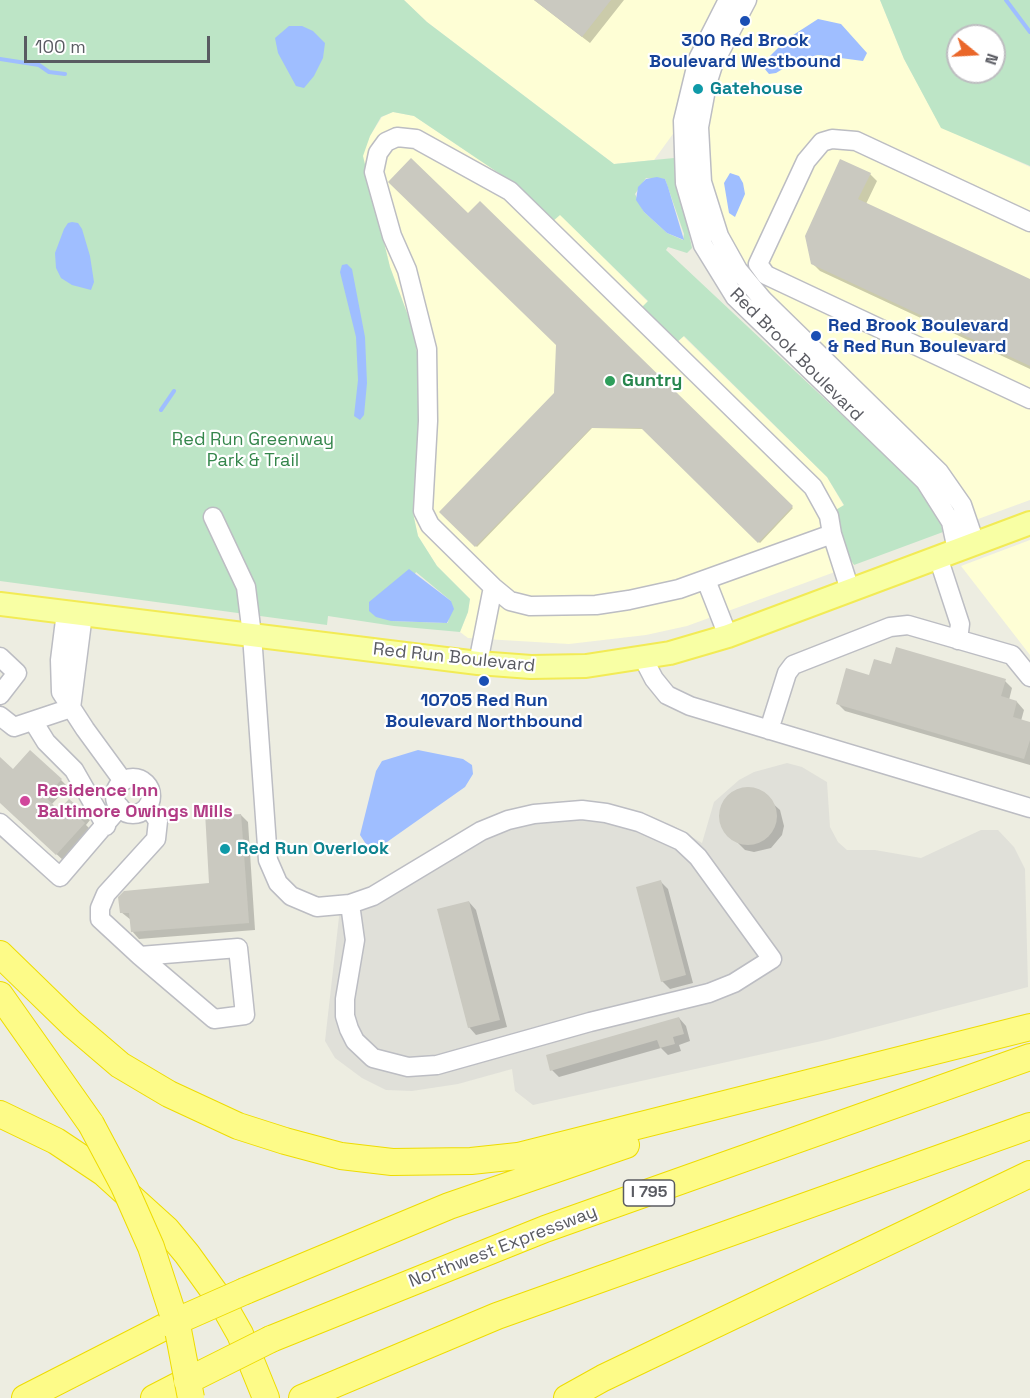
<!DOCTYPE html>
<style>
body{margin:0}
#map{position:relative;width:1030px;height:1398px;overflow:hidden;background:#edede1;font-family:"Space Grotesk",sans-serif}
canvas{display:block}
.north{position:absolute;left:946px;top:24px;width:60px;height:60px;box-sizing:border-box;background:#fff;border:2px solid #bdbdc0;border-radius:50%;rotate:108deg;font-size:16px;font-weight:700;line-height:24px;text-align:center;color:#5a5b62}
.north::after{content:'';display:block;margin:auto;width:21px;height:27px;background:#ea672a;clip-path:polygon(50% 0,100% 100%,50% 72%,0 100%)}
.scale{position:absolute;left:24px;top:36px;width:186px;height:27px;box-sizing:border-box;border:3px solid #5a5b62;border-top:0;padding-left:8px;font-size:18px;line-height:21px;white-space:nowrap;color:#5a5b62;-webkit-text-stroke:4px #fff;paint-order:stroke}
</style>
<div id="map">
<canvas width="1030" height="1398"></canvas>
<div class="north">N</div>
<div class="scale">100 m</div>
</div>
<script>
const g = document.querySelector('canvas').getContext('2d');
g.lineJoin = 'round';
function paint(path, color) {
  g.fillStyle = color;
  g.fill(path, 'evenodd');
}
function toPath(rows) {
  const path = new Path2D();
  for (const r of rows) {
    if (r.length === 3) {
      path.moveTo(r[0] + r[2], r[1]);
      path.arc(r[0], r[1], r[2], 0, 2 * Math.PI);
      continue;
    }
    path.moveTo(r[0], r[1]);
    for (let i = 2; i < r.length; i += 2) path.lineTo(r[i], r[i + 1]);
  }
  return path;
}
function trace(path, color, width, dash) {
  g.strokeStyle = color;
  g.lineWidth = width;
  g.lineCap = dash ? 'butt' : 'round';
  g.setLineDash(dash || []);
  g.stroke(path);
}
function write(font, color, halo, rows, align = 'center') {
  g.font = font + ' "Space Grotesk",sans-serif';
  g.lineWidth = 4.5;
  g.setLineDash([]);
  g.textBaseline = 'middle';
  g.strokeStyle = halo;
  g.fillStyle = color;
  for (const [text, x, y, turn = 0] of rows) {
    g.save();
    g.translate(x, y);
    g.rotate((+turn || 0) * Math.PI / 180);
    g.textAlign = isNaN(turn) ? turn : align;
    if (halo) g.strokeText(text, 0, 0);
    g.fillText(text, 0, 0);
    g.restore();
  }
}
const commercial = toPath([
 [404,0,880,0,904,59,941,127,1030,167,1030,500,959,526,953,508,933,477,742,290,721,258,678,127,654,160,614,164,427,22],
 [393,112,414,116,506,178,552,222,560,214,648,302,642,308,677,342,683,336,827,477,844,506,843,548,854,565,687,626,646,635,569,644,468,638,460,632,468,612,470,599,437,566,418,536,413,513,413,329,390,267,362,156,370,136,382,117],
 [1030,540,1030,655,961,566]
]);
const industrial = toPath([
 [787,763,802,767,827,782,830,827,838,842,847,850,875,850,921,858,981,830,998,830,1014,847,1025,869,1028,987,826,1040,533,1105,515,1091,512,1069,458,1084,412,1091,386,1090,362,1078,335,1058,325,1041,339,917,335,899,350,896,390,879,501,813,541,804,573,801,607,803,649,815,674,826,702,843,714,802,739,780,754,772]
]);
const green = toPath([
 [0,0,404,0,427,22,614,164,674,158,692,248,687,253,668,247,666,250,925,493,937,512,943,532,854,565,843,548,834,511,844,505,827,477,684,336,676,343,641,308,648,301,560,215,552,222,506,178,414,116,393,112,381,117,370,136,363,156,390,267,413,329,422,381,413,513,418,536,437,566,470,599,468,612,460,632,394,626,328,616,327,625,0,581],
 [646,178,665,179,684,234,683,240,667,233,644,212,635,194],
 [416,572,451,601,448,623,391,621],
 [880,0,1030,0,1030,166,941,128,904,59],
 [958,36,994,36,994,72,958,72]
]);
const water = toPath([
 [818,19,841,24,867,53,863,61,818,55,796,61,776,73,769,74,764,68,770,56,787,39],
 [289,26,302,26,313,31,325,43,323,58,314,76,304,88,296,86,278,53,275,38],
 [730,173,739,176,743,183,745,194,735,217,729,213,724,183],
 [657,177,665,179,668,187,684,240,667,233,644,212,636,200,638,187,646,179],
 [72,222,78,223,82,229,90,256,94,282,91,290,72,285,61,278,56,268,55,253,64,229,68,223],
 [347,264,352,269,365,337,367,383,364,415,360,420,354,416,358,380,356,337,340,272,342,265],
 [409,569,451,601,454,609,447,623,391,621,376,617,369,611,369,602],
 [418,750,463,759,472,765,473,774,465,787,387,842,375,847,366,844,360,835,376,771,382,761]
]);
const shadow = toPath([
 [534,0,624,0,590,43],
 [870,174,877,181,866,204,1030,281,1030,369,820,271,812,263],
 [480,203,793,508,760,543,643,429,592,428,477,547,441,512,556,394,557,345,468,215],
 [892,665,1005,681,1012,688,1009,700,1017,702,1024,710,1021,721,1030,724,1030,765,845,711,837,703,870,677],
 [0,759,13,771,61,780,68,787,51,805,59,812,69,801,90,820,86,825,92,831,64,861,0,802],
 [750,789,759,791,780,810,784,826,782,835,771,848,754,852,745,850,725,830,721,814,723,806,734,793],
 [224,811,230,816,241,815,248,822,255,930,139,939,132,931,131,920,121,912,211,884],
 [661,882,668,889,693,983,670,989,662,981],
 [469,902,476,910,507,1027,476,1035,469,1027],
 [679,1018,686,1026,690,1041,679,1045,681,1051,668,1055,661,1048,559,1077,552,1070]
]);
const stream = toPath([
 [1006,0,1030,32],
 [0,59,39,65,49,72,65,74],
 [161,410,174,391]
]);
const building = toPath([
 [534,0,611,0,582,37],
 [411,158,468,213,480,201,793,506,758,543,641,428,591,428,475,547,439,512,554,393,556,345,388,182],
 [840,159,871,173,858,199,1030,279,1030,366,811,264,805,236],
 [896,647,1006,679,1001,696,1017,701,1013,717,1030,722,1030,740,1024,759,836,704,846,668,869,675,874,659,891,664],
 [30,750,62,779,45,797,59,810,69,799,84,812,79,817,85,823,56,855,0,803,0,757,13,769],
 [748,816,29],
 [225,809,225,815,241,814,249,923,131,932,129,913,120,913,118,897,124,891,209,883,205,812],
 [661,880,686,975,661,982,636,887],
 [469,901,500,1020,468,1028,437,909],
 [679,1017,684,1034,673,1037,675,1044,660,1048,657,1040,550,1071,546,1055]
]);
const minor = toPath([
 [728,0,698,59,683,121,685,183,703,245,735,297,925,481,951,522,957,550],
 [747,0,713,65,707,84,699,127,702,182,719,236,738,270,763,300,939,472,962,505,975,543],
 [397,137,416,139,510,191,813,487,829,516,832,534,679,589,629,600,596,605,530,606,510,601,493,587,430,525,423,511,428,421,427,349,407,270,392,236,374,172,378,153,386,142,397,137],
 [1030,222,856,141,832,139,822,142,806,161,758,264,766,275,1030,399],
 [213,517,246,587,252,635,268,860,278,883,291,896,317,907,350,904,373,896,481,831,508,820,534,814,582,810,606,813,639,822,681,841,698,857,772,959,734,983,709,993,590,1022,437,1065,408,1067,373,1058,355,1041,349,1029,345,1016,345,999,355,940,350,904],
 [832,534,850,590],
 [938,557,960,624,958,640],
 [706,580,728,636],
 [66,612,60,660,61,692,85,729,123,781],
 [0,657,17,673,0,695],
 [643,658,654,679,667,695,690,706,1030,808],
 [478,663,493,587],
 [71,708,83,614],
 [0,716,14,727,71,708],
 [33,721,46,742,74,770,106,826],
 [769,730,787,673,793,665,890,627,908,625,1012,655,1030,677],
 [133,796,18],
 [0,823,60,877,120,807],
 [140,956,238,948,245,1015,214,1019,140,956,100,919,100,908,106,894,156,839,158,821,148,806]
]);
const major = toPath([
 [0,604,478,663,531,667,586,666,670,653,728,636,1030,523]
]);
const highway = toPath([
 [0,954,72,1024,120,1065,169,1094,238,1126,285,1141,341,1156,392,1162,471,1161,518,1156,1030,1027],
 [0,995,91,1124],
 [0,1114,56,1141,104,1173,167,1230,187,1254,223,1304,240,1334,266,1398],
 [245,1291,449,1206,626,1145],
 [271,1339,545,1229,1030,1057],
 [25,1398,170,1324],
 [154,1398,187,1381],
 [302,1398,497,1316,1030,1126],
 [567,1398,603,1378,1030,1174]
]);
const highwayBridge = toPath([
 [91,1124,124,1186,151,1247,178,1330,191,1398],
 [170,1324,245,1291],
 [187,1381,271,1339]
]);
const markers = [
 [745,21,6,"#1a4fb4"],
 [698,89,6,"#0f9aa8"],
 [816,336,6,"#1a4fb4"],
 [610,381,6,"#2e9e5b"],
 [484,681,6,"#1a4fb4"],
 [25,801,6,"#d1479c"],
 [225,849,6,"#0f9aa8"]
];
const shields = [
 [649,1193,51]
];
const shieldNames = [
 ["I 795",649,1193]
];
const transitNames = [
 ["300 Red Brook",745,41],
 ["Boulevard Westbound",745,62],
 ["Red Brook Boulevard",828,326,"left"],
 ["& Red Run Boulevard",828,347,"left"],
 ["10705 Red Run",484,701],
 ["Boulevard Northbound",484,722]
];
const cultureNames = [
 ["Gatehouse",710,89],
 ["Red Run Overlook",237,849]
];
const streetNames = [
 ["Red Brook Boulevard",796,355,45],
 ["Red Run Boulevard",454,658,6],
 ["Northwest Expressway",503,1247,-21]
];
const leisureNames = [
 ["Guntry",622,381]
];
const parkNames = [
 ["Red Run Greenway",253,440],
 ["Park & Trail",253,461]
];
const hotelNames = [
 ["Residence Inn",37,791],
 ["Baltimore Owings Mills",37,812]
];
paint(commercial, '#fefed5');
paint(industrial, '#e0e0d9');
paint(green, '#bde5c6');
paint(water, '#9fbeff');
paint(shadow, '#0003');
trace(stream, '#9fbeff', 4);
paint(building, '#cac9c0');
trace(minor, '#bcbdc3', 21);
trace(major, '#f2eb55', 26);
trace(highway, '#eedc00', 28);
trace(minor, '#fff', 18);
trace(major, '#f8ffa4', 22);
trace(highway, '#fdfb88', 26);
trace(highwayBridge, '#eedc00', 28, []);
trace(highwayBridge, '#fdfb88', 26);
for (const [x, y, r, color] of markers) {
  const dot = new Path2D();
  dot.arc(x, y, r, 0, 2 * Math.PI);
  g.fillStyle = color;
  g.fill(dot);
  trace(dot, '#fff', 2);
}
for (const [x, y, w] of shields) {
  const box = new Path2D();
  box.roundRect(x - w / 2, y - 13, w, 26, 4.5);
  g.fillStyle = '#fff';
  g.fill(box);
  trace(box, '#5a5b62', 1.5);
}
write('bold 16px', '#5a5b62', null, shieldNames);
write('bold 18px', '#164399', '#fff', transitNames);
write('bold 18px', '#0d838f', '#fff', cultureNames, 'left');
write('18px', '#5a5b62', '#fff', streetNames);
write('bold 18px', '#27864d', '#fff', leisureNames, 'left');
write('18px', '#35864c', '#fff', parkNames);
write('bold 18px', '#b23c85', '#fff', hotelNames, 'left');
</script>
